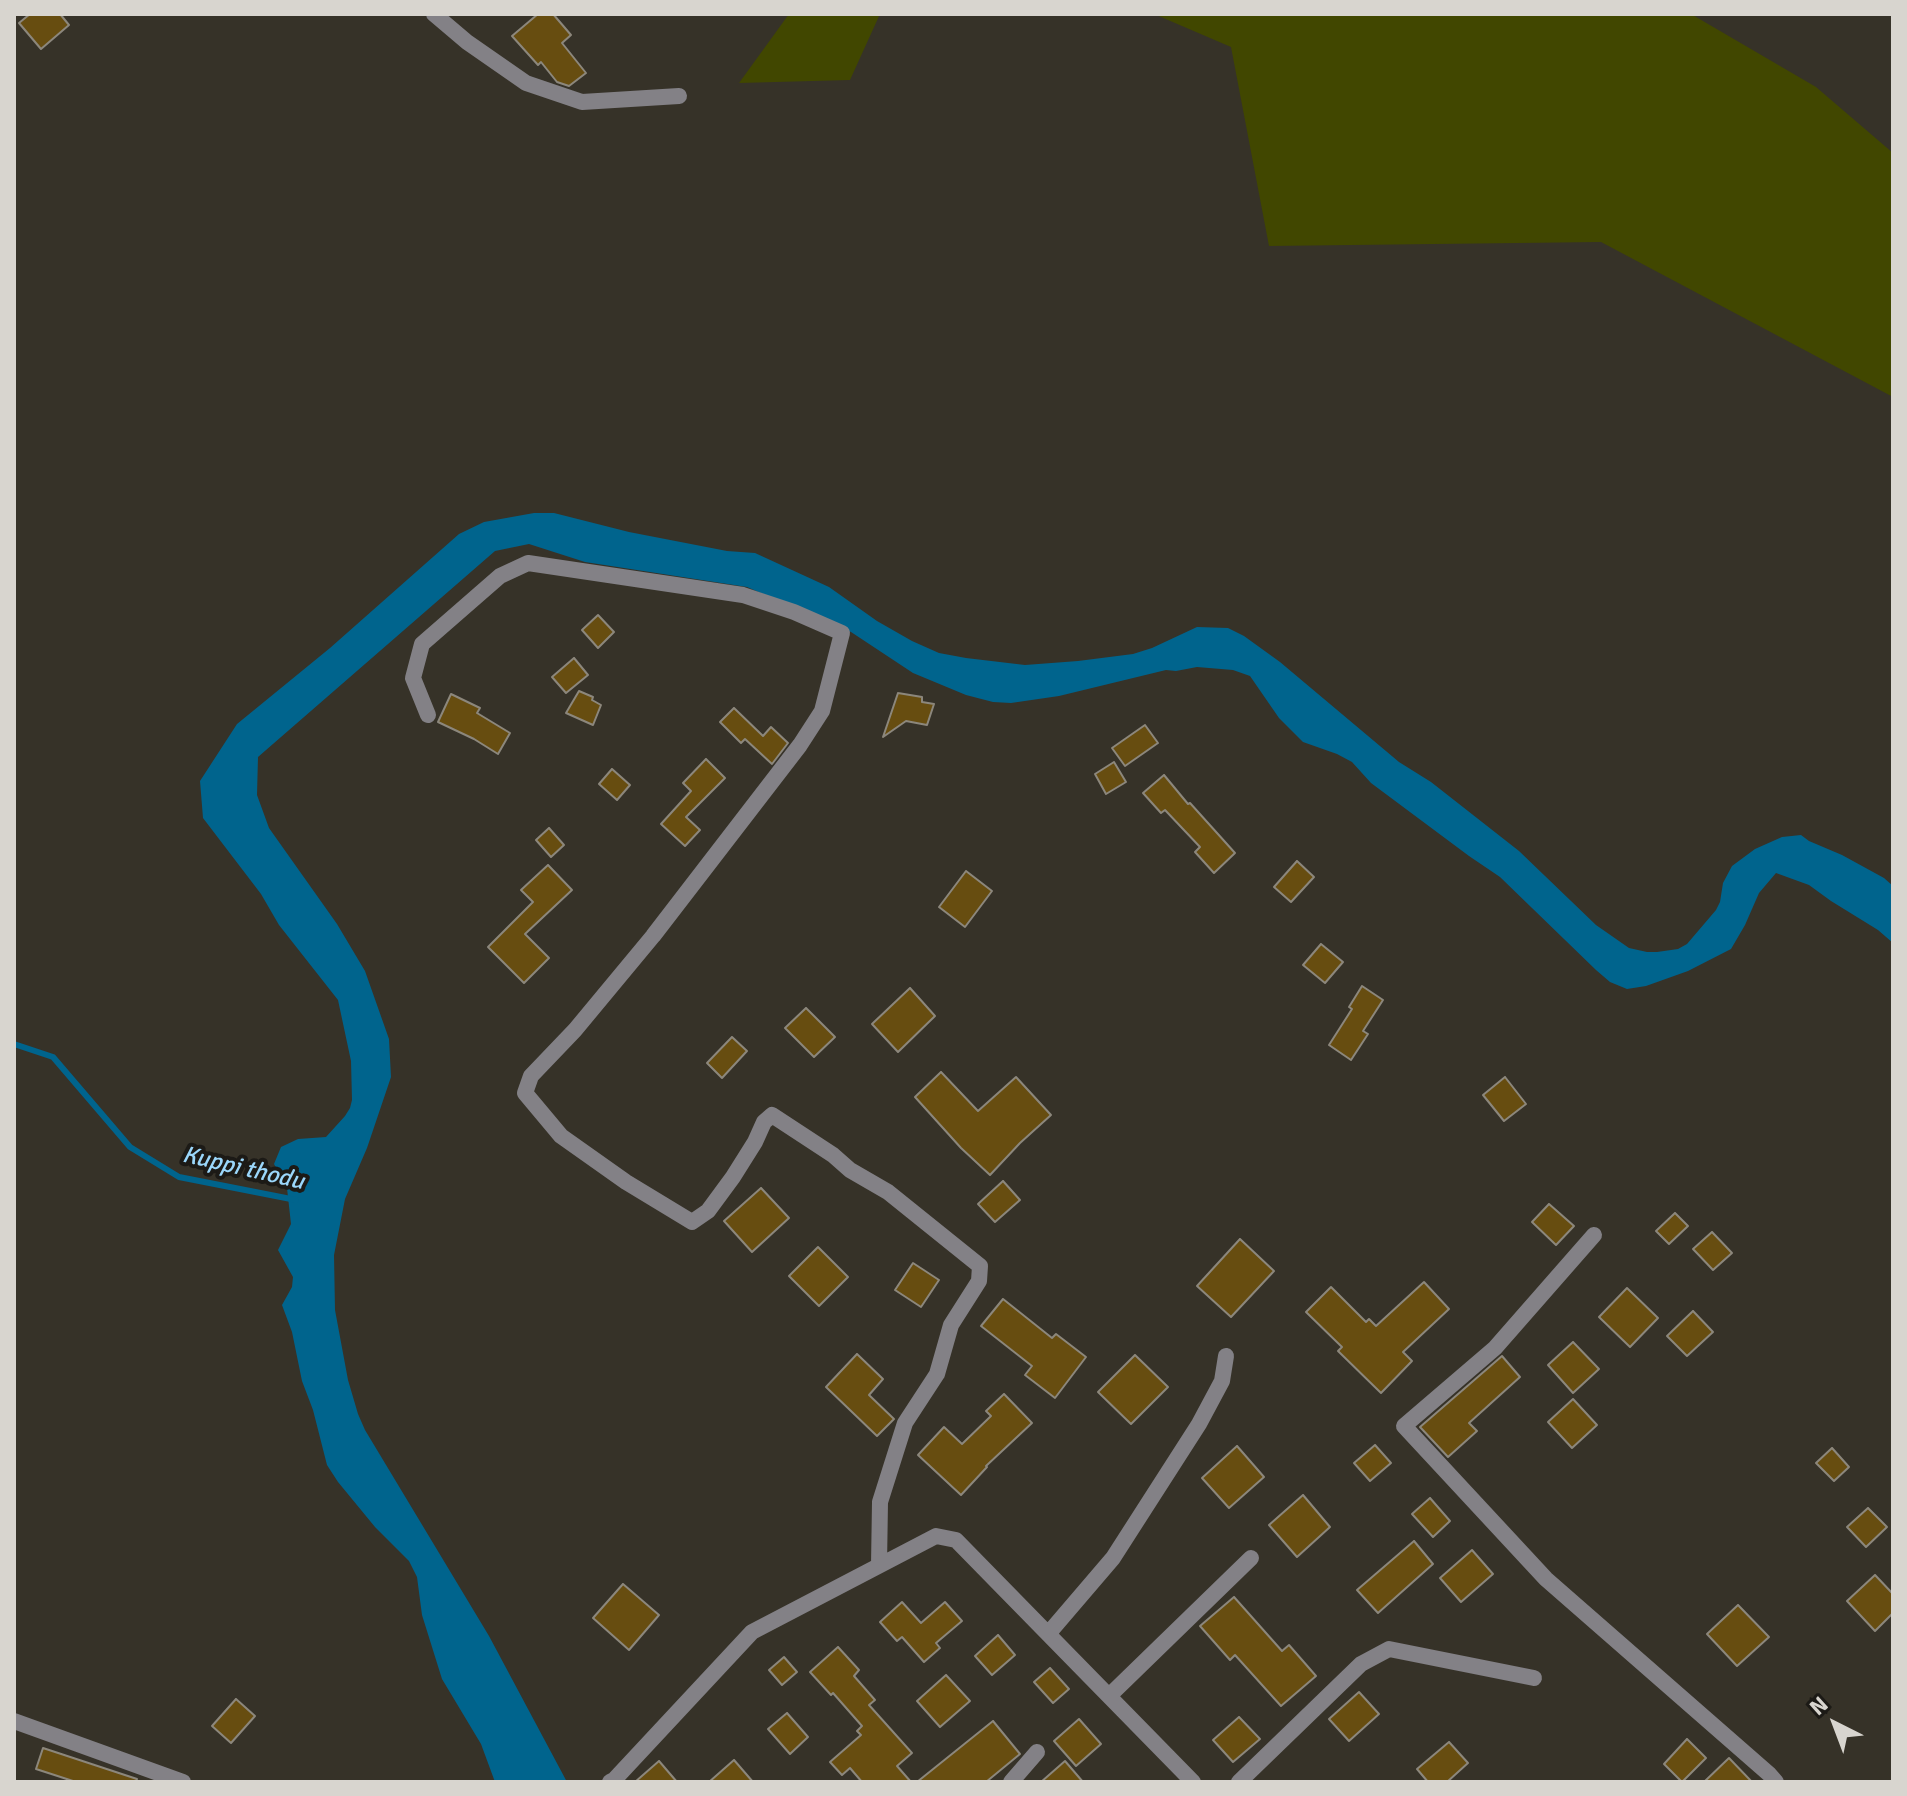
<!DOCTYPE html>
<style>
body{margin:0}
#map{position:relative;width:1907px;height:1796px;overflow:hidden;background:#363228;font-family:Signika,sans-serif}
canvas{display:block}
.frame{position:absolute;inset:0;border:16px solid #d8d5cf;pointer-events:none}
.north{position:absolute;left:1795px;top:1684px;width:80px;height:80px;-webkit-text-stroke:6px #1c1a16;paint-order:stroke;rotate:318deg;font-size:22px;font-weight:700;line-height:32px;text-align:center;color:#d8d5cf}
.north::after{content:'';display:block;margin:auto;width:28px;height:36px;background:#d8d5cf;clip-path:polygon(50% 0,100% 100%,50% 72%,0 100%)}
</style>
<div id="map">
<canvas width="1907" height="1796"></canvas>
<div class="frame"></div>
<div class="north">N</div>
</div>
<script>
const g = document.querySelector('canvas').getContext('2d');
g.lineJoin = 'round';
function paint(path, color) {
  g.fillStyle = color;
  g.fill(path, 'evenodd');
}
function toPath(rows) {
  const path = new Path2D();
  for (const r of rows) {
    path.moveTo(r[0], r[1]);
    for (let i = 2; i < r.length; i += 2) path.lineTo(r[i], r[i + 1]);
  }
  return path;
}
function trace(path, color, width, dash) {
  g.strokeStyle = color;
  g.lineWidth = width;
  g.lineCap = dash ? 'butt' : 'round';
  g.setLineDash(dash || []);
  g.stroke(path);
}
function write(font, color, halo, rows, align = 'center') {
  g.font = font + ' Signika,sans-serif';
  g.lineWidth = 8;
  g.setLineDash([]);
  g.textBaseline = 'middle';
  g.strokeStyle = halo;
  g.fillStyle = color;
  for (const [text, x, y, turn = 0] of rows) {
    g.save();
    g.translate(x, y);
    g.rotate((+turn || 0) * Math.PI / 180);
    g.textAlign = isNaN(turn) ? turn : align;
    if (halo) g.strokeText(text, 0, 0);
    g.fillText(text, 0, 0);
    g.restore();
  }
}
const green = toPath([
 [789,14,880,14,850,80,739,83],
 [1154,14,1691,14,1816,87,1893,153,1893,397,1601,242,1269,246,1231,47]
]);
const water = toPath([
 [534,513,554,513,629,532,727,551,755,553,829,587,877,621,912,641,939,653,966,658,1025,665,1078,661,1133,654,1152,648,1197,627,1228,628,1244,636,1280,662,1399,762,1431,782,1519,851,1596,925,1629,948,1647,952,1657,952,1678,949,1687,944,1716,910,1720,902,1723,883,1732,866,1755,849,1782,837,1801,835,1809,841,1842,855,1884,878,1893,886,1893,943,1878,930,1831,901,1809,885,1776,873,1759,893,1745,925,1731,949,1688,971,1646,986,1627,989,1610,982,1596,970,1500,877,1469,856,1371,783,1352,762,1337,754,1303,742,1279,718,1250,676,1233,670,1197,667,1176,671,1166,670,1059,696,1011,703,993,702,966,695,913,673,851,632,747,587,585,562,529,544,495,551,258,757,257,795,269,828,337,924,365,971,389,1039,391,1077,367,1148,345,1199,334,1255,335,1310,348,1380,358,1414,365,1430,489,1636,567,1782,495,1782,481,1744,442,1679,422,1615,417,1577,409,1561,375,1527,338,1482,327,1465,313,1410,302,1381,292,1332,282,1305,292,1287,293,1277,278,1250,291,1224,287,1188,274,1164,281,1147,298,1139,326,1137,345,1116,350,1108,352,1100,351,1061,338,1000,279,925,261,894,203,818,200,781,237,724,330,648,459,534,484,522]
]);
const stream = toPath([
 [14,1044,53,1057,130,1147,179,1177,296,1200]
]);
const building = toPath([
 [30,14,60,14,69,25,41,49,19,23,30,14],
 [538,14,553,14,571,35,562,43,586,73,569,86,557,82,541,62,538,65,512,36,538,14],
 [598,615,614,632,598,648,582,630,598,615],
 [574,658,588,675,566,693,552,677,574,658],
 [579,691,593,697,592,700,601,705,593,725,566,713,579,691],
 [898,693,922,697,922,702,934,704,927,725,906,721,883,737,898,693],
 [451,694,480,708,477,713,510,733,498,754,474,739,438,722,451,694],
 [734,708,763,736,771,727,788,743,772,764,745,739,741,743,720,722,734,708],
 [1145,725,1158,743,1125,766,1112,748,1145,725],
 [706,759,725,778,686,817,700,830,685,846,661,824,691,791,683,783,706,759],
 [1114,762,1126,782,1106,794,1095,774,1114,762],
 [612,769,630,785,617,800,599,784,612,769],
 [1164,775,1188,804,1190,803,1235,853,1214,873,1195,852,1200,847,1165,810,1161,813,1143,793,1164,775],
 [549,828,564,845,551,857,536,840,549,828],
 [1297,861,1314,877,1291,902,1274,887,1297,861],
 [548,865,572,890,525,934,549,958,524,983,488,947,533,902,521,890,548,865],
 [966,871,992,891,965,927,939,907,966,871],
 [1321,944,1343,962,1325,983,1303,965,1321,944],
 [1362,986,1383,1000,1363,1031,1368,1034,1351,1060,1329,1045,1352,1009,1349,1007,1362,986],
 [910,988,935,1016,898,1052,872,1024,910,988],
 [806,1008,835,1037,814,1057,785,1028,806,1008],
 [732,1037,747,1051,722,1078,707,1063,732,1037],
 [941,1072,978,1111,1016,1077,1051,1115,1020,1143,990,1175,961,1148,915,1097,941,1072],
 [1505,1077,1526,1104,1504,1121,1483,1095,1505,1077],
 [1003,1181,1020,1200,995,1222,978,1204,1003,1181],
 [761,1188,789,1218,752,1252,724,1221,761,1188],
 [1549,1204,1574,1226,1556,1245,1532,1222,1549,1204],
 [1675,1213,1688,1226,1669,1244,1656,1231,1675,1213],
 [1712,1232,1732,1253,1713,1270,1693,1249,1712,1232],
 [1240,1239,1274,1271,1231,1317,1197,1286,1240,1239],
 [818,1247,848,1277,819,1306,789,1276,818,1247],
 [913,1263,939,1280,921,1307,895,1290,913,1263],
 [1424,1282,1449,1309,1403,1352,1412,1361,1381,1393,1338,1351,1342,1347,1306,1312,1331,1287,1366,1322,1369,1319,1376,1326,1424,1282],
 [1627,1288,1658,1318,1630,1347,1599,1317,1627,1288],
 [1003,1299,1052,1338,1056,1334,1086,1357,1055,1398,1025,1375,1032,1366,981,1326,1003,1299],
 [1693,1311,1713,1332,1687,1356,1667,1336,1693,1311],
 [1573,1342,1599,1369,1573,1393,1548,1365,1573,1342],
 [857,1354,883,1379,869,1395,894,1419,877,1436,826,1387,857,1354],
 [1135,1355,1168,1387,1131,1424,1098,1392,1135,1355],
 [1502,1356,1520,1377,1469,1423,1477,1431,1448,1457,1420,1427,1502,1356],
 [1004,1394,1032,1423,986,1466,987,1467,961,1495,918,1455,944,1427,962,1444,991,1416,986,1411,1004,1394],
 [1573,1399,1597,1425,1572,1448,1548,1422,1573,1399],
 [1375,1445,1391,1463,1370,1481,1354,1463,1375,1445],
 [1237,1446,1264,1477,1229,1508,1202,1478,1237,1446],
 [1832,1448,1849,1467,1834,1481,1816,1463,1832,1448],
 [1303,1495,1330,1527,1297,1557,1269,1525,1303,1495],
 [1430,1498,1450,1521,1433,1537,1412,1514,1430,1498],
 [1868,1508,1887,1527,1866,1547,1847,1527,1868,1508],
 [1414,1541,1433,1564,1378,1613,1357,1590,1414,1541],
 [1472,1550,1493,1574,1461,1602,1440,1578,1472,1550],
 [1875,1575,1893,1594,1893,1613,1875,1631,1847,1601,1875,1575],
 [623,1584,659,1615,629,1650,593,1618,623,1584],
 [1234,1597,1282,1651,1289,1645,1316,1676,1281,1706,1235,1655,1230,1660,1200,1626,1234,1597],
 [902,1602,921,1623,945,1602,962,1621,936,1643,940,1648,924,1662,902,1637,897,1641,880,1622,902,1602],
 [1738,1605,1769,1637,1737,1666,1707,1634,1738,1605],
 [998,1635,1015,1655,992,1675,975,1656,998,1635],
 [838,1647,859,1670,854,1676,875,1700,869,1705,912,1753,897,1766,911,1782,862,1782,850,1768,842,1775,830,1762,861,1735,857,1731,862,1726,833,1693,831,1695,810,1672,838,1647],
 [784,1657,797,1672,782,1685,769,1670,784,1657],
 [1050,1668,1069,1689,1053,1703,1034,1682,1050,1668],
 [946,1675,970,1701,940,1727,917,1701,946,1675],
 [1359,1692,1379,1714,1349,1741,1329,1719,1359,1692],
 [236,1699,255,1716,231,1743,212,1726,236,1699],
 [787,1713,808,1737,790,1754,768,1729,787,1713],
 [1239,1717,1260,1739,1233,1762,1213,1740,1239,1717],
 [1079,1719,1101,1744,1076,1766,1054,1741,1079,1719],
 [993,1721,1020,1754,986,1782,917,1782,993,1721],
 [1687,1739,1706,1758,1682,1782,1664,1764,1687,1739],
 [1449,1742,1468,1763,1447,1782,1428,1782,1417,1769,1449,1742],
 [43,1748,137,1779,136,1782,76,1782,36,1769,43,1748],
 [1729,1758,1752,1782,1704,1782,1729,1758],
 [734,1760,753,1782,709,1782,734,1760],
 [659,1761,677,1782,635,1782,659,1761],
 [1065,1761,1083,1782,1041,1782,1065,1761]
]);
const street = toPath([
 [434,14,467,42,526,83,582,102,679,96],
 [428,715,413,678,422,644,500,576,528,563,743,595,794,612,842,633,822,711,800,745,653,936,575,1030,531,1076,525,1093,561,1136,626,1182,692,1222,708,1211,733,1177,755,1142,764,1122,772,1115,833,1155,850,1170,888,1192,980,1266,979,1281,951,1325,937,1374,905,1423,880,1502,879,1565],
 [1594,1235,1495,1348,1404,1426,1546,1579,1769,1774,1776,1782],
 [1048,1634,1113,1558,1199,1424,1222,1381,1226,1356],
 [1109,1696,1251,1558],
 [14,1721,183,1782],
 [610,1782,614,1780,752,1632,936,1536,956,1540,1193,1782],
 [1011,1782,1037,1752],
 [1239,1782,1361,1664,1389,1649,1534,1678]
]);
const waterNames = [
 ["Kuppi thodu",243,1169,13]
];
paint(green, '#414700');
paint(water, '#00648d');
trace(stream, '#00648d', 6);
paint(building, '#674d10');
trace(building, '#8c877c', 2);
trace(street, '#838186', 16);
write('italic 24px', '#9bd7fb', '#1c1a16', waterNames);
</script>
